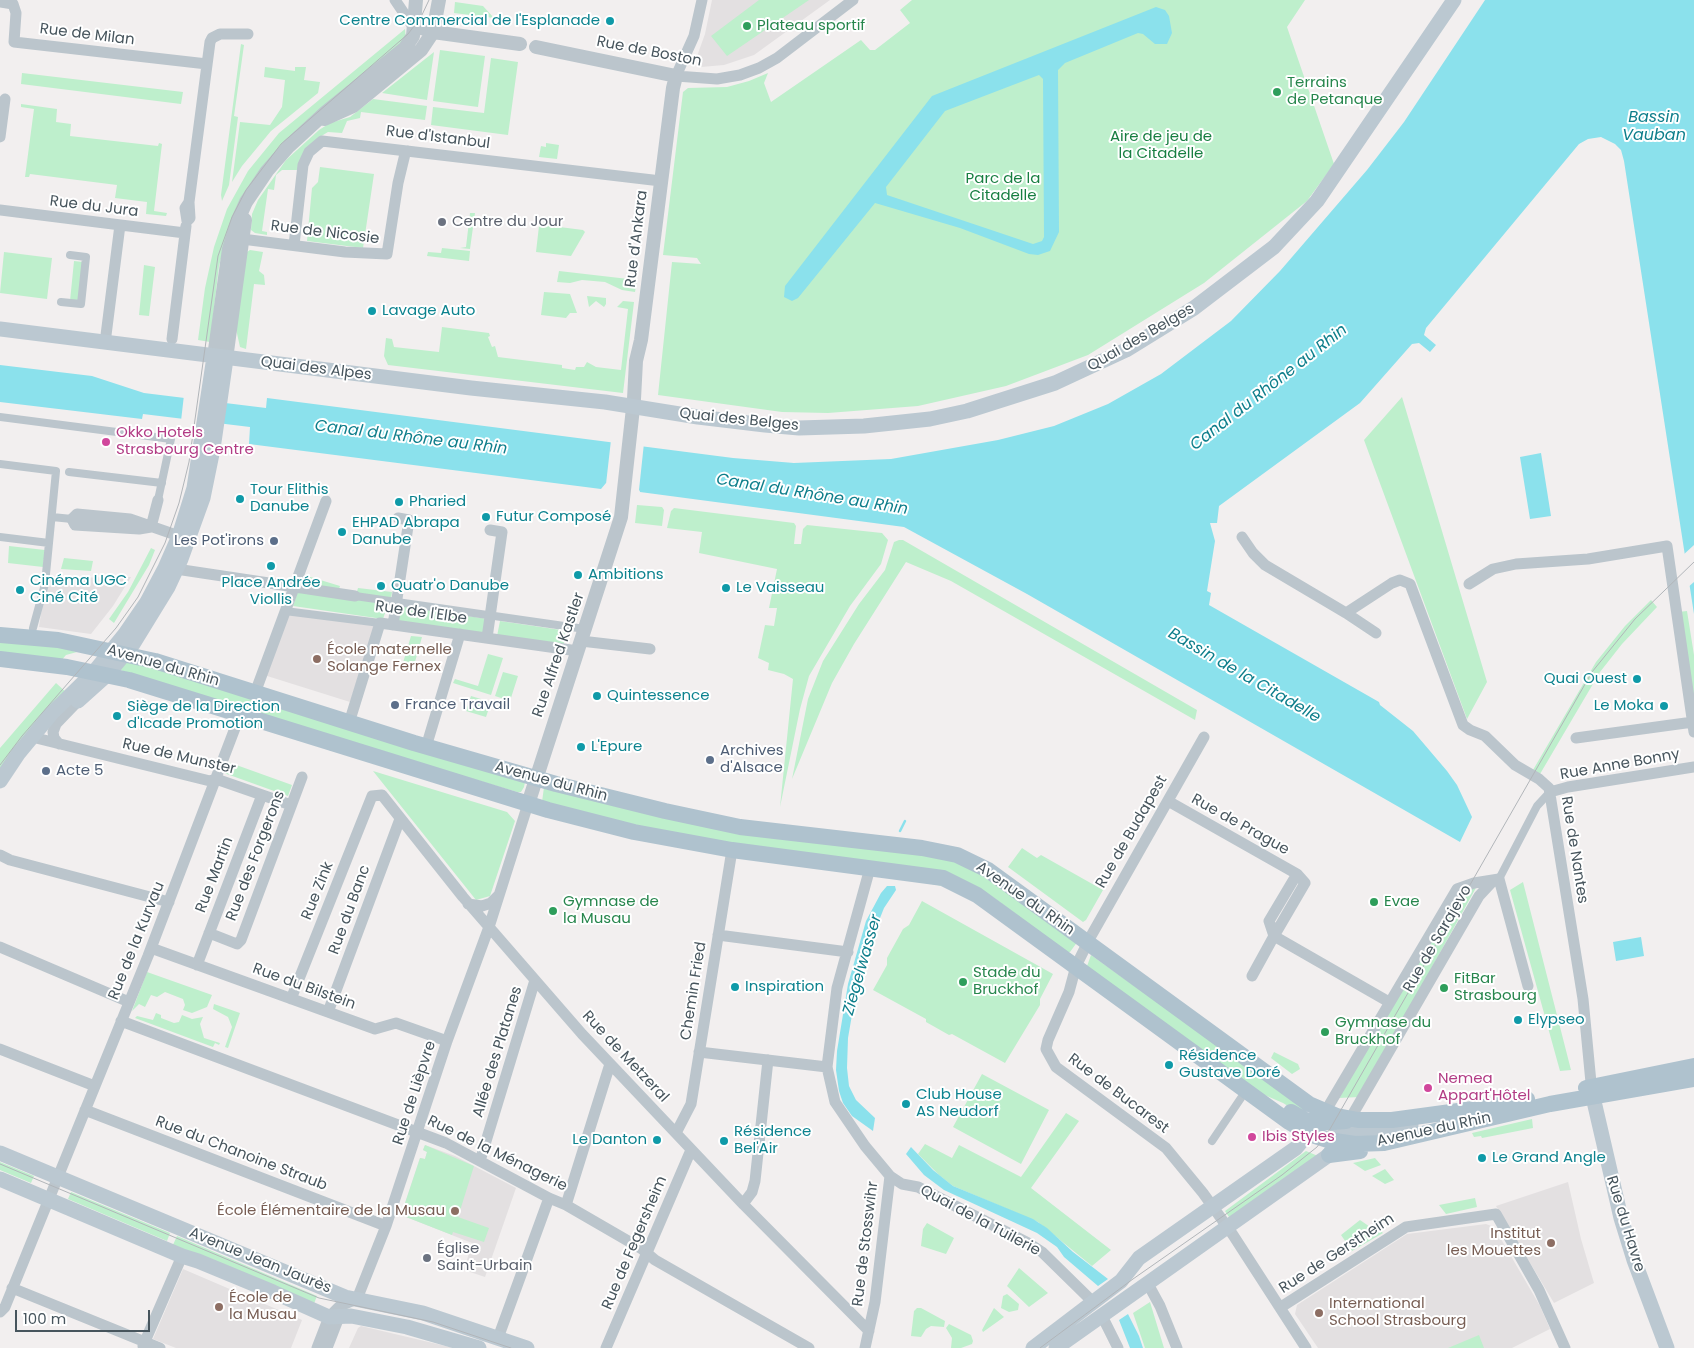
<!DOCTYPE html>
<meta charset="utf-8">
<style>
body{margin:0}
#map{position:relative;width:1694px;height:1348px;overflow:hidden;background:#f2efef;font-family:Poppins,sans-serif}
canvas{display:block}
.scale{position:absolute;left:15px;top:1310px;width:135px;height:22px;box-sizing:border-box;border:2px solid #47555d;border-top:0;padding-left:6px;font-size:15px;line-height:18px;white-space:nowrap;color:#47555d;-webkit-text-stroke:4px #fff;paint-order:stroke}
</style>
<div id="map">
<canvas width="1694" height="1348"></canvas>
<div class="scale">100 m</div>
</div>
<script>
const g = document.querySelector('canvas').getContext('2d');
g.lineJoin = 'round';
function paint(path, color) {
  g.fillStyle = color;
  g.fill(path, 'evenodd');
}
function toPath(rows) {
  const path = new Path2D();
  for (const r of rows) {
    path.moveTo(r[0], r[1]);
    for (let i = 2; i < r.length; i += 2) path.lineTo(r[i], r[i + 1]);
  }
  return path;
}
function trace(path, color, width, dash) {
  g.strokeStyle = color;
  g.lineWidth = width;
  g.lineCap = dash ? 'butt' : 'round';
  g.setLineDash(dash || []);
  g.stroke(path);
}
function write(font, color, halo, rows, align = 'center') {
  g.font = font + ' Poppins,sans-serif';
  g.lineWidth = 4;
  g.setLineDash([]);
  g.textBaseline = 'middle';
  g.strokeStyle = halo;
  g.fillStyle = color;
  for (const [text, x, y, turn = 0] of rows) {
    g.save();
    g.translate(x, y);
    g.rotate((+turn || 0) * Math.PI / 180);
    g.textAlign = isNaN(turn) ? turn : align;
    if (halo) g.strokeText(text, 0, 0);
    g.fillText(text, 0, 0);
    g.restore();
  }
}
const education = toPath([
 [712,0,830,0,754,55,724,65,701,67,696,59,705,34],
 [131,577,113,606,91,634,39,627,46,578],
 [287,614,375,626,350,702,264,675],
 [425,1145,455,1156,516,1188,485,1277,464,1270,472,1243,401,1215,420,1158,425,1159,427,1152,423,1150],
 [1568,1182,1581,1239,1594,1283,1554,1303,1496,1206],
 [1486,1224,1494,1227,1540,1306,1550,1329,1512,1348,1318,1348,1295,1314,1297,1305,1407,1234],
 [183,1269,302,1320,291,1348,176,1348,153,1339],
 [361,1326,454,1348,349,1348,358,1328]
]);
const green = toPath([
 [759,0,809,0,727,56,711,36],
 [912,0,1305,0,1287,27,1334,164,1307,201,1204,283,1088,355,1006,386,918,406,828,413,782,412,658,395,672,262,701,264,697,258,663,255,683,92,688,88,727,87,749,81,768,73,764,83,771,102,861,40,870,50,875,50,910,23,900,10],
 [455,2,483,6,494,18,454,13],
 [405,29,406,40,302,129,226,241,219,266,210,342,198,340,205,288,214,247,227,209,248,171,279,133],
 [241,44,244,45,234,116,238,117,229,185,222,201,221,195],
 [440,50,485,56,478,107,433,101],
 [434,52,427,100,382,93],
 [491,58,518,62,508,135,431,125,433,107,484,113],
 [265,67,295,71,295,67,306,67,304,80,320,82,318,93,271,131,242,166,232,182,240,122,270,125,282,107,285,80,264,77],
 [22,73,183,92,181,104,21,84],
 [373,99,427,106,425,120,361,112,360,118,347,121,342,133,328,132,318,138,298,170,282,170,276,175,274,190,268,189,262,231,267,232,267,235,255,233,251,230,252,214,258,200,286,160,319,130,330,123,350,117],
 [21,104,57,109,56,122,71,124,70,136,158,146,159,143,162,144,154,211,167,213,166,216,146,214,147,202,115,198,117,185,30,174,29,177,25,177,34,109,21,107],
 [546,143,559,145,557,159,539,157,541,146,546,147],
 [320,167,374,174,363,248,307,241,312,188,318,182],
 [470,213,475,213,470,249,460,248,466,247],
 [537,217,544,225,583,230,585,232,571,256,536,252,539,226],
 [442,248,470,251,469,261,427,256,428,252,441,253],
 [250,250,263,252,259,271,264,275,265,285,254,284,246,349,240,347,236,329,247,252],
 [4,252,52,258,47,299,0,293],
 [74,261,83,262,79,302,70,301],
 [144,265,155,267,149,316,139,315],
 [559,271,637,280,635,292,622,290,605,282,582,280,570,283,557,282],
 [544,292,570,294,577,313,570,313,566,318,541,315],
 [587,296,606,298,606,304,604,307,596,301,589,307],
 [623,301,634,302,623,393,388,365,384,356,386,338,392,339,394,347,439,352,442,327,489,333,490,336,488,337,492,347,495,346,498,357,562,365,562,368,575,370,576,367,584,367,587,362,596,367,621,370,628,309,617,307],
 [1402,397,1487,682,1467,719,1364,440],
 [637,505,662,507,664,510,662,526,635,523],
 [674,508,794,523,796,526,794,544,801,544,803,529,807,525,882,533,888,540,881,564,850,606,809,676,800,709,780,807,793,679,784,674,768,670,769,663,758,658,765,625,774,626,777,608,769,608,777,569,699,553,702,532,667,528,671,511],
 [899,540,903,540,1197,710,1195,720,951,581,906,562,854,644,832,683,792,779,808,699,823,661,859,604,885,570,894,542],
 [9,546,45,550,43,567,8,563],
 [151,548,155,550,149,565,114,623,109,619,128,592],
 [64,558,93,561,91,571,61,569],
 [304,575,340,586,338,592,301,586],
 [358,588,392,592,391,599,356,595],
 [298,591,388,604,383,619,293,606],
 [1651,600,1657,607,1622,644,1600,672,1540,774,1533,770,1596,662,1625,626],
 [400,606,488,619,485,635,398,622],
 [1687,611,1694,655,1694,710,1678,612],
 [500,621,568,631,563,646,497,636],
 [411,636,422,637,413,669,402,666],
 [0,639,38,642,77,652,66,655,60,662,0,656],
 [488,654,503,658,491,695,453,683,455,679,478,686],
 [125,659,525,782,524,787,521,792,517,792,389,754,361,749,117,669],
 [503,672,518,676,510,701,495,696],
 [56,683,67,693,0,771,0,748],
 [471,696,491,702,486,717,466,711],
 [228,762,292,785,288,796,224,773],
 [373,771,507,812,515,821,490,896,476,900],
 [544,787,958,859,1078,941,1070,952,1067,952,990,895,693,839,542,802],
 [1022,848,1037,858,1041,855,1103,890,1086,920,1083,922,1008,867],
 [1523,882,1571,1070,1560,1071,1510,890],
 [1477,886,1360,1097,1338,1098,1457,893],
 [922,901,1053,974,1040,999,1040,1005,1005,1063,952,1034,949,1035,926,1022,926,1019,873,990,887,965,887,958,903,929,909,925],
 [1091,955,1308,1110,1301,1114,1283,1103,1253,1090,1086,969],
 [147,972,212,995,207,1007,192,1013,183,1010,185,1005,183,999,165,992,157,997,151,995,145,1007,139,1004,132,1011],
 [214,1004,240,1013,228,1048,225,1047,232,1027,228,1017,213,1009],
 [156,1013,161,1015,161,1018,174,1023,179,1022,182,1015,192,1019,203,1017,200,1024,204,1038,220,1043,219,1045,215,1043,213,1047,135,1018,137,1016,153,1020],
 [1274,1052,1298,1064,1300,1069,1292,1074,1271,1058],
 [982,1074,1049,1110,1021,1164,953,1127],
 [1066,1113,1079,1121,1031,1188,1111,1250,1092,1266,1038,1222,953,1186,939,1175,918,1154,925,1144,952,1158,959,1145,1021,1177],
 [1532,1119,1533,1128,1482,1138,1481,1136,1474,1137,1472,1133],
 [425,1145,474,1166,458,1217,489,1228,484,1242,453,1232,452,1235,401,1215,420,1158,425,1159,427,1152,423,1150],
 [1306,1151,1318,1156,1233,1223,1225,1211],
 [1375,1158,1381,1165,1365,1171,1353,1163],
 [0,1162,34,1176,31,1183,0,1170],
 [1385,1169,1394,1180,1385,1184,1372,1176],
 [71,1192,170,1233,167,1241,68,1199],
 [1475,1198,1477,1207,1446,1214,1439,1205],
 [1360,1220,1373,1229,1376,1226,1383,1233,1352,1251,1341,1235],
 [927,1223,954,1238,946,1254,921,1246,923,1229],
 [177,1236,317,1296,313,1306,172,1247],
 [1019,1268,1048,1293,1029,1307,1007,1286],
 [1007,1294,1019,1304,1018,1310,1009,1312,1001,1308,1003,1296],
 [1150,1302,1164,1348,1145,1348,1133,1313],
 [917,1308,921,1308,945,1321,944,1327,931,1326,926,1329,921,1337,911,1336,914,1311],
 [994,1308,1004,1317,983,1332,982,1330],
 [949,1324,971,1335,973,1341,972,1344,961,1348,951,1348,952,1338,946,1328],
 [1479,1335,1484,1348,1448,1348]
]);
const water = toPath([
 [1485,0,1694,0,1694,614,1624,161,1621,150,1615,144,1601,137,1588,139,1579,144,1426,328,1424,335,1436,345,1430,352,1419,343,1412,344,1360,403,1219,506,1217,523,1210,523,1215,541,1207,591,1211,593,1209,605,1379,702,1380,705,1413,731,1447,771,1457,785,1472,817,1460,842,1027,594,904,527,640,492,638,488,606,483,601,489,249,444,250,427,143,414,142,419,0,402,0,365,92,376,144,393,266,408,267,398,733,458,794,463,891,459,998,440,1054,426,1108,404,1161,374,1231,321,1280,271,1367,170,1404,122],
 [1156,7,1165,10,1169,16,1172,33,1167,44,1155,44,1143,34,1138,33,1065,63,1058,70,1059,232,1050,251,1038,255,1029,254,960,228,875,203,798,298,792,301,784,297,785,286,932,96],
 [1039,75,1043,79,1044,237,1042,241,1033,244,887,195,886,187,945,111],
 [1541,453,1551,516,1530,519,1520,457],
 [887,886,895,886,896,890,884,908,878,923,854,1003,848,1038,847,1068,849,1086,856,1100,875,1118,873,1131,852,1116,843,1103,839,1091,836,1070,837,1051,848,984,866,921,881,893],
 [1641,937,1644,956,1616,961,1613,942],
 [911,1147,933,1170,953,1186,1033,1219,1047,1228,1073,1252,1108,1279,1098,1286,1064,1257,1057,1247,1037,1233,944,1190,924,1175,906,1154],
 [1128,1314,1139,1336,1143,1348,1130,1348,1119,1320]
]);
const pier = toPath([
 [184,395,226,400,223,426,181,421],
 [611,440,644,443,639,490,641,495,637,491,606,486,601,491,606,484],
 [1694,545,1694,582,1687,588,1682,556]
]);
const stream = toPath([
 [900,831,905,821]
]);
const pedestrian = toPath([
 [61,302,81,304,86,257,70,255],
 [0,417,171,439,158,500],
 [0,464,56,471,45,584,33,628],
 [69,472,162,483],
 [52,517,72,519],
 [0,537,49,543],
 [355,596,585,629],
 [285,611,380,623],
 [1499,879,1537,806,1550,792],
 [1212,1141,1241,1098]
]);
const minor = toPath([
 [395,0,414,28,433,32],
 [702,0,694,36,676,76,717,79,740,75,759,68,777,58,853,0],
 [0,2,13,4,16,13,14,42,207,64],
 [0,137,5,99],
 [189,202,185,208,187,221,190,218,189,202,210,42,212,38,220,34,248,34],
 [0,210,185,233],
 [242,239,345,252,387,254,398,183,405,154,408,151],
 [294,245,303,165,309,152,322,141,661,181],
 [172,339,186,226],
 [105,343,120,225],
 [151,527,139,529,75,525,72,519,77,514,130,519,179,536],
 [151,527,158,500],
 [1242,537,1253,553,1265,565,1346,613,1376,633],
 [176,569,355,596],
 [1469,584,1493,569,1516,564,1588,559,1667,546,1694,732],
 [1346,613,1392,583,1400,580,1410,584,1463,725,1470,730,1485,736,1515,765,1539,779,1549,788,1583,999,1592,1093],
 [393,625,409,520,398,518],
 [487,638,502,532,490,530],
 [581,641,650,649],
 [255,693,326,501],
 [349,723,380,623,578,651],
 [32,737,210,781,216,779,291,805],
 [1204,737,1091,936,1076,966,1069,992,1048,1040,1046,1049,1056,1067,1166,1148,1203,1193,1233,1235,1306,1348],
 [1576,738,1693,722],
 [59,744,54,738,53,732,56,724,81,698],
 [426,747,460,634],
 [1550,792,1568,787,1694,767],
 [1168,801,1297,874,1305,883,1274,936,1269,921,1297,874],
 [0,855,10,860,169,902],
 [468,904,482,906,491,903,499,895],
 [209,933,237,944,241,940,302,777],
 [718,935,848,952],
 [0,947,129,1002],
 [151,948,375,1029,396,1023,447,1041],
 [197,965,262,795],
 [1252,976,1274,936,1389,1002],
 [291,999,372,796,382,795,463,897,582,1034,743,1204,869,1331],
 [328,1012,400,819],
 [121,1021,446,1143,549,1198,566,1205,642,1249,655,1260,809,1348],
 [0,1049,95,1086],
 [699,1052,827,1067],
 [85,1110,386,1226],
 [1325,1112,1457,889,1474,883,1499,879,1528,986],
 [1350,1119,1479,896,1493,881],
 [676,1133,691,1104,732,850],
 [480,1161,535,980],
 [890,1176,902,1184,918,1187,1030,1244,1042,1252,1094,1303],
 [743,1204,752,1192,755,1181,768,1060],
 [566,1205,610,1064],
 [1148,1284,1160,1306,1177,1348],
 [12,1288,160,1348],
 [1281,1307,1406,1227,1496,1214,1539,1290,1565,1348],
 [0,1312,5,1307,148,956,240,715],
 [1102,1316,1118,1348],
 [498,1338,549,1198],
 [143,1346,182,1256],
 [317,1348,329,1317,340,1306,357,1299,386,1226,447,1041,489,927,528,804],
 [327,1348,339,1317],
 [606,1348,691,1150],
 [865,1348,875,1302,890,1176,865,1146,835,1102,827,1067,837,988,870,868]
]);
const tertiary = toPath([
 [433,32,520,44],
 [324,119,353,106,421,50,433,32,439,0],
 [214,357,229,249,238,220,246,202,267,171,289,146,326,112,405,48,413,36,416,0],
 [226,359,245,220],
 [528,804,621,517,634,399,636,361,641,340,673,88,676,76,536,47]
]);
const secondary = toPath([
 [0,329,471,388,605,402,698,417,765,425,799,428,864,426,930,419,967,411,1055,383,1126,350,1194,308,1274,247,1317,201,1454,0],
 [78,701,107,675,133,644,168,587,181,559,203,498,213,449,226,359],
 [0,781,18,754,52,713,94,672,125,634,147,602,165,568,179,536,194,488,214,357],
 [1593,1097,1621,1218,1634,1260,1667,1348],
 [1337,1129,1387,1129,1411,1125],
 [0,1153,345,1297,423,1313,527,1348],
 [0,1179,182,1256,198,1261,273,1292,329,1317,351,1316,407,1327,479,1348],
 [1033,1348,1121,1281,1139,1258,1296,1148,1316,1124],
 [1056,1348,1329,1155,1350,1119]
]);
const primary = toPath([
 [0,635,58,640,155,661,414,743,556,784,665,811,740,827,922,848,957,855,988,870,1309,1104,1337,1116,1358,1120,1392,1120,1473,1109,1527,1099],
 [0,659,67,667,129,680,548,810,634,832,732,850,943,878,977,895,1289,1122,1309,1134,1328,1140,1355,1144,1384,1143,1550,1104,1694,1079],
 [1586,1088,1694,1066],
 [1291,1112,1305,1120,1317,1123,1346,1121],
 [1329,1155,1360,1151]
]);
const tram = toPath([
 [0,765,22,736,116,628,138,597,165,543,179,503,189,462,218,256,232,217,246,190,281,144,408,34,421,17,429,0],
 [0,1164,319,1298,433,1322,511,1348],
 [1040,1348,1133,1279,1282,1175,1317,1147,1330,1129,1592,672,1635,619,1694,562]
]);
const markers = [
 [610,21,5,"#0f9aa8"],
 [747,26,5,"#2e9e5b"],
 [1277,92,5,"#2e9e5b"],
 [442,222,5,"#6b7280"],
 [372,311,5,"#0f9aa8"],
 [106,442,5,"#d1479c"],
 [240,499,5,"#0f9aa8"],
 [399,502,5,"#0f9aa8"],
 [486,517,5,"#0f9aa8"],
 [342,532,5,"#0f9aa8"],
 [274,541,5,"#5c6f8a"],
 [271,566,5,"#0f9aa8"],
 [578,575,5,"#0f9aa8"],
 [381,586,5,"#0f9aa8"],
 [726,588,5,"#0f9aa8"],
 [20,590,5,"#0f9aa8"],
 [317,659,5,"#8d6e63"],
 [1637,679,5,"#0f9aa8"],
 [597,696,5,"#0f9aa8"],
 [395,705,5,"#5c6f8a"],
 [1664,706,5,"#0f9aa8"],
 [117,716,5,"#0f9aa8"],
 [581,747,5,"#0f9aa8"],
 [710,760,5,"#5c6f8a"],
 [46,771,5,"#5c6f8a"],
 [1374,902,5,"#2e9e5b"],
 [553,911,5,"#2e9e5b"],
 [963,982,5,"#2e9e5b"],
 [735,987,5,"#0f9aa8"],
 [1444,988,5,"#2e9e5b"],
 [1518,1020,5,"#0f9aa8"],
 [1325,1032,5,"#2e9e5b"],
 [1169,1065,5,"#0f9aa8"],
 [1428,1088,5,"#d1479c"],
 [906,1104,5,"#0f9aa8"],
 [1252,1137,5,"#d1479c"],
 [657,1140,5,"#0f9aa8"],
 [724,1141,5,"#0f9aa8"],
 [1482,1158,5,"#0f9aa8"],
 [455,1211,5,"#8d6e63"],
 [1551,1243,5,"#8d6e63"],
 [427,1258,5,"#6b7280"],
 [219,1307,5,"#8d6e63"],
 [1319,1313,5,"#8d6e63"]
];
const cultureNames = [
 ["Centre Commercial de l'Esplanade",600,21,"right"],
 ["Lavage Auto",382,311],
 ["Tour Elithis",250,490],
 ["Danube",250,507],
 ["Pharied",409,502],
 ["Futur Composé",496,517],
 ["EHPAD Abrapa",352,523],
 ["Danube",352,540],
 ["Ambitions",588,575],
 ["Cinéma UGC",30,581],
 ["Ciné Cité",30,598],
 ["Place Andrée",271,583,"center"],
 ["Viollis",271,600,"center"],
 ["Quatr'o Danube",391,586],
 ["Le Vaisseau",736,588],
 ["Quai Ouest",1627,679,"right"],
 ["Quintessence",607,696],
 ["Le Moka",1654,706,"right"],
 ["Siège de la Direction",127,707],
 ["d'Icade Promotion",127,724],
 ["L'Epure",591,747],
 ["Inspiration",745,987],
 ["Elypseo",1528,1020],
 ["Résidence",1179,1056],
 ["Gustave Doré",1179,1073],
 ["Club House",916,1095],
 ["AS Neudorf",916,1112],
 ["Résidence",734,1132],
 ["Bel'Air",734,1149],
 ["Le Danton",647,1140,"right"],
 ["Le Grand Angle",1492,1158]
];
const leisureNames = [
 ["Plateau sportif",757,26],
 ["Terrains",1287,83],
 ["de Petanque",1287,100],
 ["Gymnase de",563,902],
 ["la Musau",563,919],
 ["Evae",1384,902],
 ["Stade du",973,973],
 ["Bruckhof",973,990],
 ["FitBar",1454,979],
 ["Strasbourg",1454,996],
 ["Gymnase du",1335,1023],
 ["Bruckhof",1335,1040]
];
const streetNames = [
 ["Rue de Milan",87,35,7],
 ["Rue de Boston",649,52,11],
 ["Rue d'Istanbul",438,138,7],
 ["Rue du Jura",94,207,7],
 ["Rue de Nicosie",325,233,7],
 ["Rue d'Ankara",637,239,-83],
 ["Quai des Belges",1141,338,-30],
 ["Quai des Alpes",316,369,7],
 ["Quai des Belges",739,420,6],
 ["Rue de l'Elbe",421,613,8],
 ["Rue Alfred Kastler",559,655,-71],
 ["Avenue du Rhin",163,666,16],
 ["Rue de Munster",179,757,13],
 ["Rue Anne Bonny",1620,765,-10],
 ["Avenue du Rhin",551,782,15],
 ["Rue de Prague",1240,825,29],
 ["Rue de Budapest",1132,832,-60],
 ["Rue de Nantes",1574,850,81],
 ["Rue des Forgerons",256,856,-69],
 ["Rue Martin",215,875,-69],
 ["Rue Zink",318,891,-68],
 ["Avenue du Rhin",1025,899,35],
 ["Rue du Banc",350,910,-70],
 ["Rue de Sarajevo",1438,939,-60],
 ["Rue de la Kurvau",137,941,-68],
 ["Rue du Bilstein",304,987,20],
 ["Chemin Fried",694,991,-81],
 ["Allée des Platanes",498,1052,-73],
 ["Rue de Metzeral",625,1057,47],
 ["Rue de Lièpvre",415,1093,-72],
 ["Rue de Bucarest",1118,1094,37],
 ["Avenue du Rhin",1434,1130,-12],
 ["Rue du Chanoine Straub",241,1154,21],
 ["Rue de la Ménagerie",497,1154,26],
 ["Quai de la Tuilerie",980,1221,28],
 ["Rue du Havre",1625,1224,73],
 ["Rue de Fegersheim",635,1243,-67],
 ["Rue de Stosswihr",866,1244,-83],
 ["Rue de Gerstheim",1337,1254,-33],
 ["Avenue Jean Jaurès",260,1261,22]
];
const parkNames = [
 ["Aire de jeu de",1161,137],
 ["la Citadelle",1161,154],
 ["Parc de la",1003,179],
 ["Citadelle",1003,196]
];
const worshipNames = [
 ["Centre du Jour",452,222],
 ["Église",437,1249],
 ["Saint-Urbain",437,1266]
];
const hotelNames = [
 ["Okko Hotels",116,433],
 ["Strasbourg Centre",116,450],
 ["Nemea",1438,1079],
 ["Appart'Hôtel",1438,1096],
 ["Ibis Styles",1262,1137]
];
const serviceNames = [
 ["Les Pot'irons",264,541,"right"],
 ["France Travail",405,705],
 ["Archives",720,751],
 ["d'Alsace",720,768],
 ["Acte 5",56,771]
];
const educationNames = [
 ["École maternelle",327,650],
 ["Solange Fernex",327,667],
 ["École Élémentaire de la Musau",445,1211,"right"],
 ["Institut",1541,1234,"right"],
 ["les Mouettes",1541,1251,"right"],
 ["École de",229,1298],
 ["la Musau",229,1315],
 ["International",1329,1304],
 ["School Strasbourg",1329,1321]
];
const waterNames = [
 ["Bassin",1654,118],
 ["Vauban",1654,136],
 ["Canal du Rhône au Rhin",1269,388,-38],
 ["Canal du Rhône au Rhin",411,438,7],
 ["Canal du Rhône au Rhin",812,495,9],
 ["Bassin de la Citadelle",1244,676,30],
 ["Ziegelwasser",863,965,-74]
];
paint(education, '#e3e0e1');
paint(green, '#beefcc');
paint(water, '#8be1ec');
paint(pier, '#f2efef');
trace(stream, '#8be1ec', 2.5);
trace(pedestrian, '#bbc5cc', 8);
trace(minor, '#bbc5cc', 11);
trace(tertiary, '#bbc5cc', 14);
trace(secondary, '#bbc8d1', 15);
trace(primary, '#afc2ce', 16);
trace(tram, '#b1b5b9', 1);
for (const [x, y, r, color] of markers) {
  const dot = new Path2D();
  dot.arc(x, y, r, 0, 2 * Math.PI);
  g.fillStyle = color;
  g.fill(dot);
  trace(dot, '#fff', 2);
}
write('15px', '#0d838f', '#fff', cultureNames, 'left');
write('15px', '#27864d', '#fff', leisureNames, 'left');
write('15px', '#47555d', '#fff', streetNames);
write('15px', '#177e41', '#fff', parkNames);
write('15px', '#5b616d', '#fff', worshipNames, 'left');
write('15px', '#b23c85', '#fff', hotelNames, 'left');
write('15px', '#4e5e75', '#fff', serviceNames, 'left');
write('15px', '#785e54', '#fff', educationNames, 'left');
write('italic 16px', '#0e7e8b', '#fff', waterNames);
</script>
